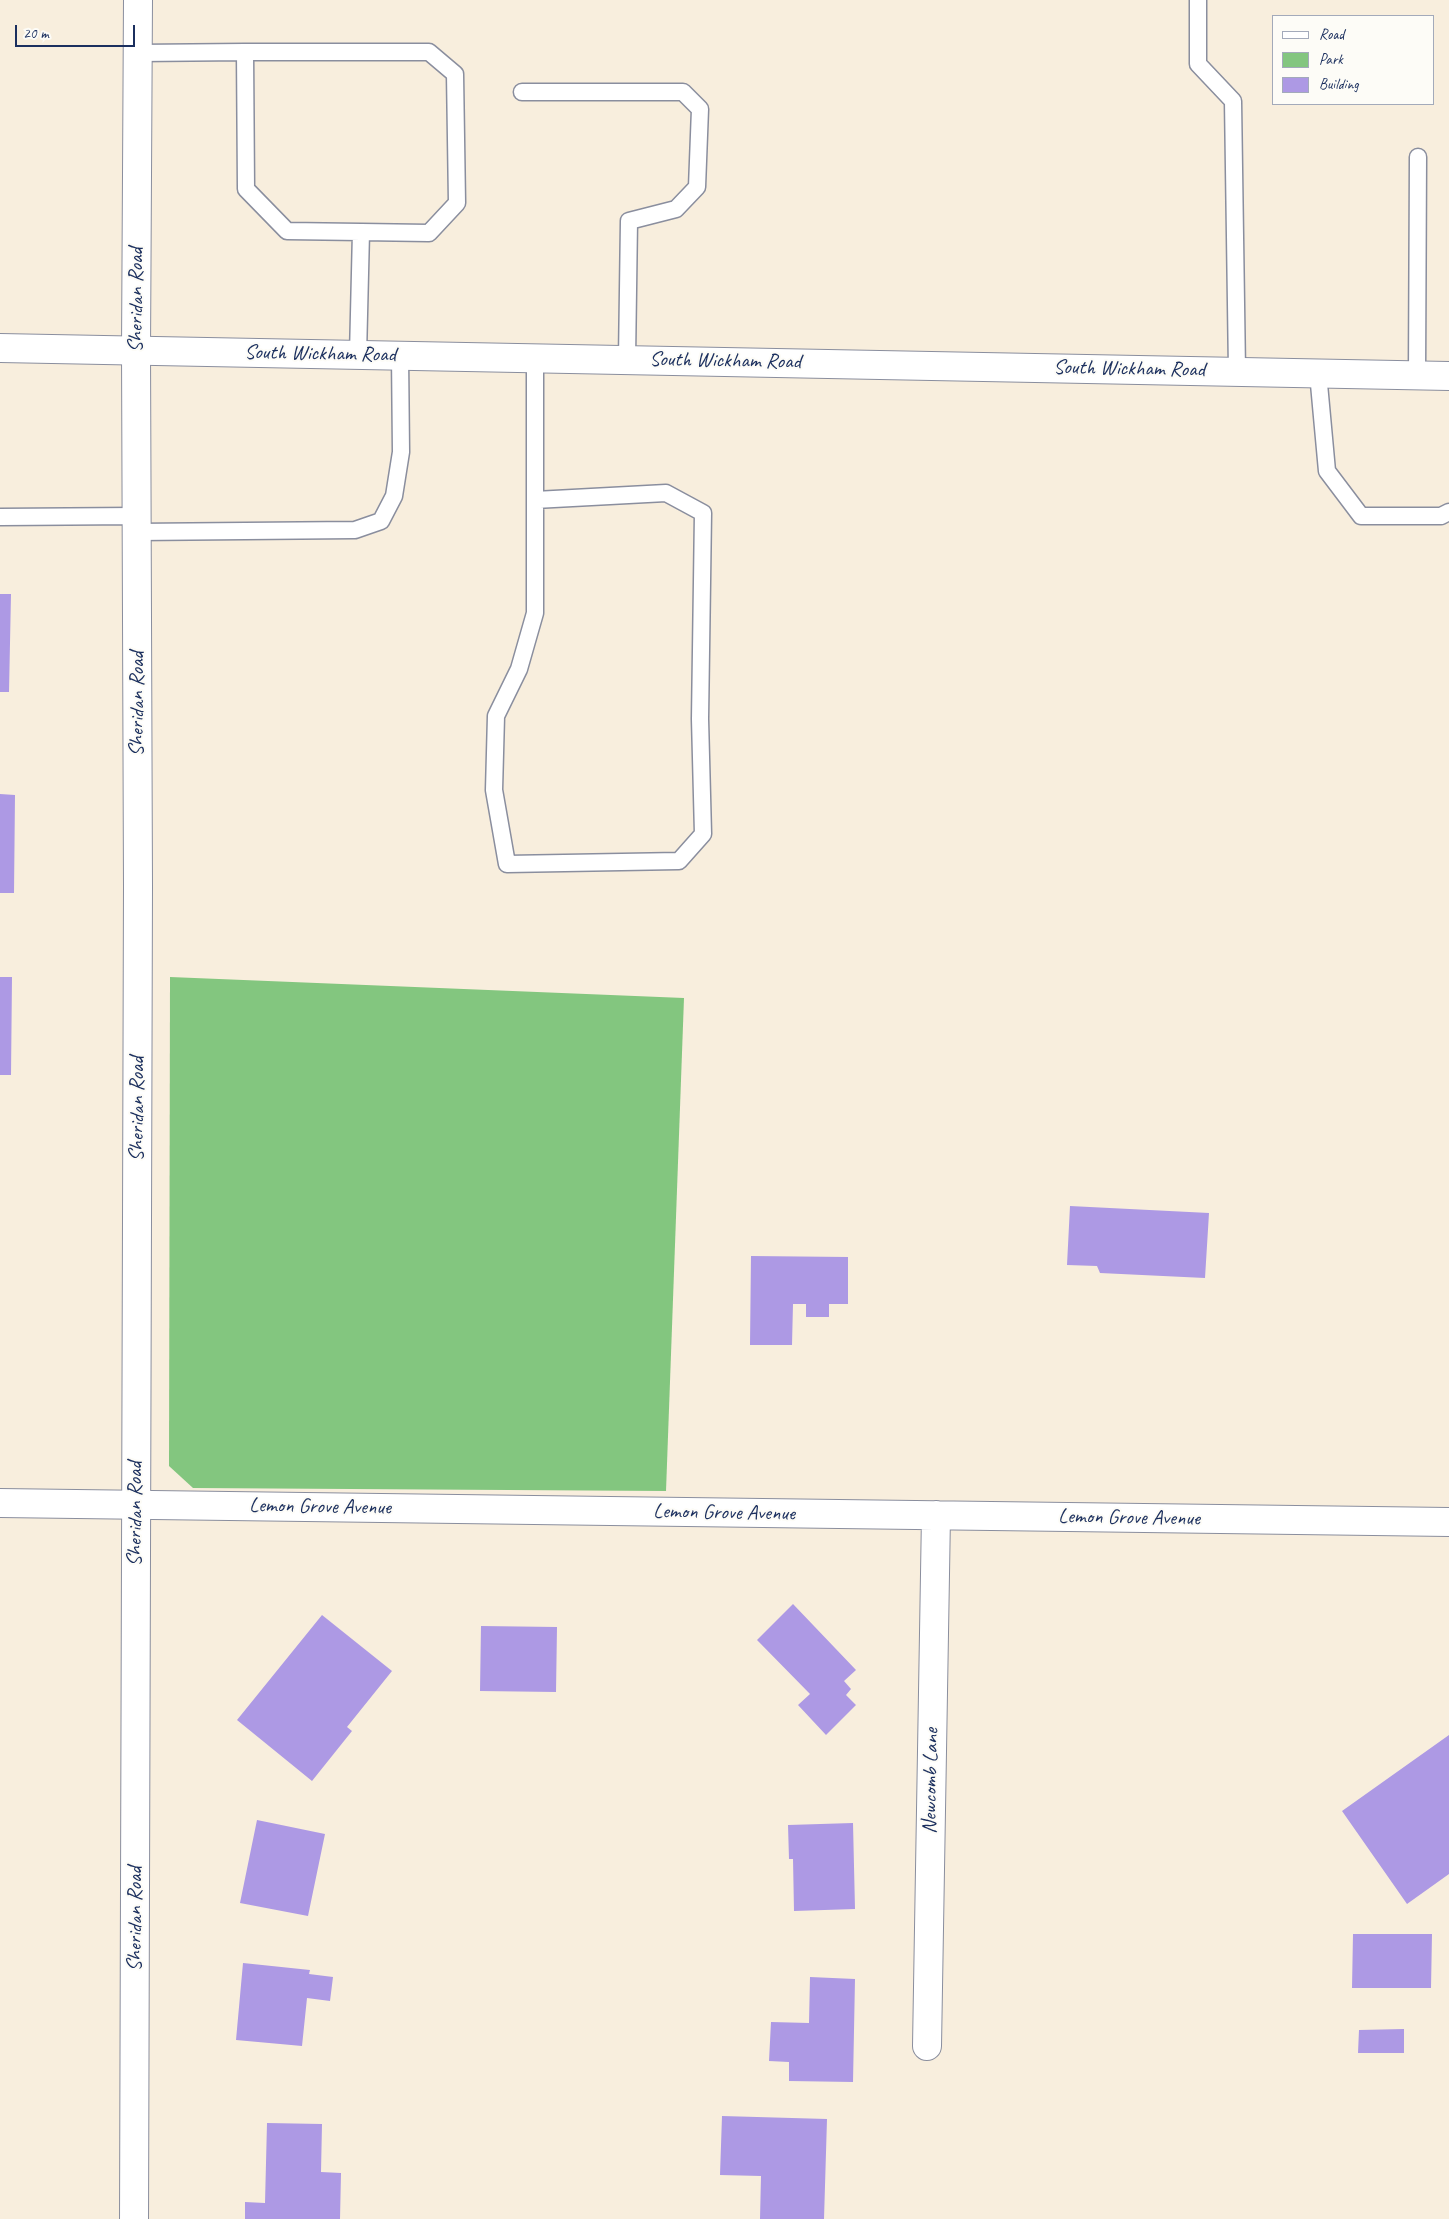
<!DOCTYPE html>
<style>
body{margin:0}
#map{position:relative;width:1449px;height:2219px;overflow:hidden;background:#f8eedd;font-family:Caveat,sans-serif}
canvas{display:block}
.legend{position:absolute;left:1272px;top:15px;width:162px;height:90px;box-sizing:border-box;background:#fdfcf7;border:1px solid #a3aaba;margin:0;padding:6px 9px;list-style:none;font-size:15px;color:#1b2f5e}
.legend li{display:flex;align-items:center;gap:10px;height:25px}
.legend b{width:25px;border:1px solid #a3aaba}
.scale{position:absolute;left:15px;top:25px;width:120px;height:22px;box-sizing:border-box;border:2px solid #1b2f5e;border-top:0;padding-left:6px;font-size:15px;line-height:18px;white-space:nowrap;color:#1b2f5e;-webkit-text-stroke:4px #fdfcf7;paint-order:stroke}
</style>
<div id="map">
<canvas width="1449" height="2219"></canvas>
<ul class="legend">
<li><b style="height:6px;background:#fff"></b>Road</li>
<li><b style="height:14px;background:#83c67f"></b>Park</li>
<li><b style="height:14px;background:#ad99e4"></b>Building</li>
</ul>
<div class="scale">20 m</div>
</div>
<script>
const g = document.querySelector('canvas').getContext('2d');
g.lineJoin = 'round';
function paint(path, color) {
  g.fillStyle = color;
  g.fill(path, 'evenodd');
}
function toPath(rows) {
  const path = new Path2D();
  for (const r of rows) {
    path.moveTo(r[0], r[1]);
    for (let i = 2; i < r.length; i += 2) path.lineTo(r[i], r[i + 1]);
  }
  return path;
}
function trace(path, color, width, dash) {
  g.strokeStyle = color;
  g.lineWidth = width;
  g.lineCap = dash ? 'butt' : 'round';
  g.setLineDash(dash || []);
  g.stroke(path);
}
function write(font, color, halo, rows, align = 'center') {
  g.font = font + ' Caveat,sans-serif';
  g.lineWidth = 4;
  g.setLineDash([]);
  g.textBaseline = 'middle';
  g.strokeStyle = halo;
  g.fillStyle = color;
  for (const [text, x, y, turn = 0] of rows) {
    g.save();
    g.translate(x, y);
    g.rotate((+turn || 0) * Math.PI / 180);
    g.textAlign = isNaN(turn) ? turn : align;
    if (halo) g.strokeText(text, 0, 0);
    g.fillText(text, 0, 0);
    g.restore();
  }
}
const green = toPath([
 [170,977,684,998,666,1491,193,1488,169,1466]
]);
const building = toPath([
 [0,594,11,594,9,692,0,692],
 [0,794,15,795,14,893,0,893],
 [0,977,12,977,11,1075,0,1075],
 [1070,1206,1209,1213,1205,1278,1100,1273,1097,1266,1067,1265],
 [751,1256,848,1257,848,1304,829,1304,829,1317,806,1317,806,1304,793,1304,792,1345,750,1345],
 [793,1604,856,1670,844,1681,851,1689,846,1695,856,1705,826,1735,798,1705,810,1694,757,1640],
 [322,1615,392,1671,347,1727,352,1731,312,1781,237,1720],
 [481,1626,557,1627,556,1692,480,1691],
 [1449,1735,1449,1874,1407,1904,1342,1811],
 [257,1820,325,1834,308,1916,240,1903],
 [853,1823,855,1909,794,1911,793,1859,789,1859,788,1825],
 [1353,1934,1432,1934,1431,1988,1352,1988],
 [243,1963,310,1970,309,1974,333,1977,330,2001,307,1998,302,2046,236,2040],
 [810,1977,855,1979,853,2082,789,2081,789,2062,769,2061,771,2022,809,2023],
 [1404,2029,1404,2053,1358,2053,1359,2030],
 [722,2116,827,2119,824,2219,760,2219,761,2176,720,2175],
 [267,2123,322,2124,321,2172,341,2173,340,2219,245,2219,245,2202,265,2203]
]);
const service = toPath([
 [1198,0,1198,64,1233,101,1237,371],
 [245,52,429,52,455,74,457,203,429,233,361,232],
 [138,53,245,52,246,189,287,231,361,232,358,355],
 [522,92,683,92,700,109,697,187,676,209,629,221,627,359],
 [535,358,535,613,519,669,496,716,494,790,507,864,679,861,703,834,700,719,703,513,666,493,535,500],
 [1318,373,1327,471,1361,516,1441,516,1449,512],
 [1417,375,1418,157],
 [0,517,136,516],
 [136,532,355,530,381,521,394,496,401,452,400,355]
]);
const minor = toPath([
 [0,1503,1449,1522],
 [927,2046,936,1515]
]);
const tertiary = toPath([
 [134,2219,138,886,136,350,138,0]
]);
const secondary = toPath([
 [0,348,1449,376]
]);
const streetNames = [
 ["Sheridan Road",136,300,-90],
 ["South Wickham Road",320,354,1],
 ["South Wickham Road",725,361,1],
 ["South Wickham Road",1129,369,1],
 ["Sheridan Road",137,704,-90],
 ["Sheridan Road",137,1109,-90],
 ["Lemon Grove Avenue",320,1507,1],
 ["Lemon Grove Avenue",724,1513,1],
 ["Sheridan Road",135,1514,-90],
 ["Lemon Grove Avenue",1129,1518,1],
 ["Newcomb Lane",931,1781,-89],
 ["Sheridan Road",135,1919,-90]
];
paint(green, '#83c67f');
paint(building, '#ad99e4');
trace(service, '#8a8e9e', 19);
trace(minor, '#8a8e9e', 30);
trace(tertiary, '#8a8e9e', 30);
trace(secondary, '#8a8e9e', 30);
trace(service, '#fff', 16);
trace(minor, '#fff', 28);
trace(tertiary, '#fff', 28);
trace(secondary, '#fff', 28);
write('21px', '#1b2f5e', '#fdfcf7', streetNames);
</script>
